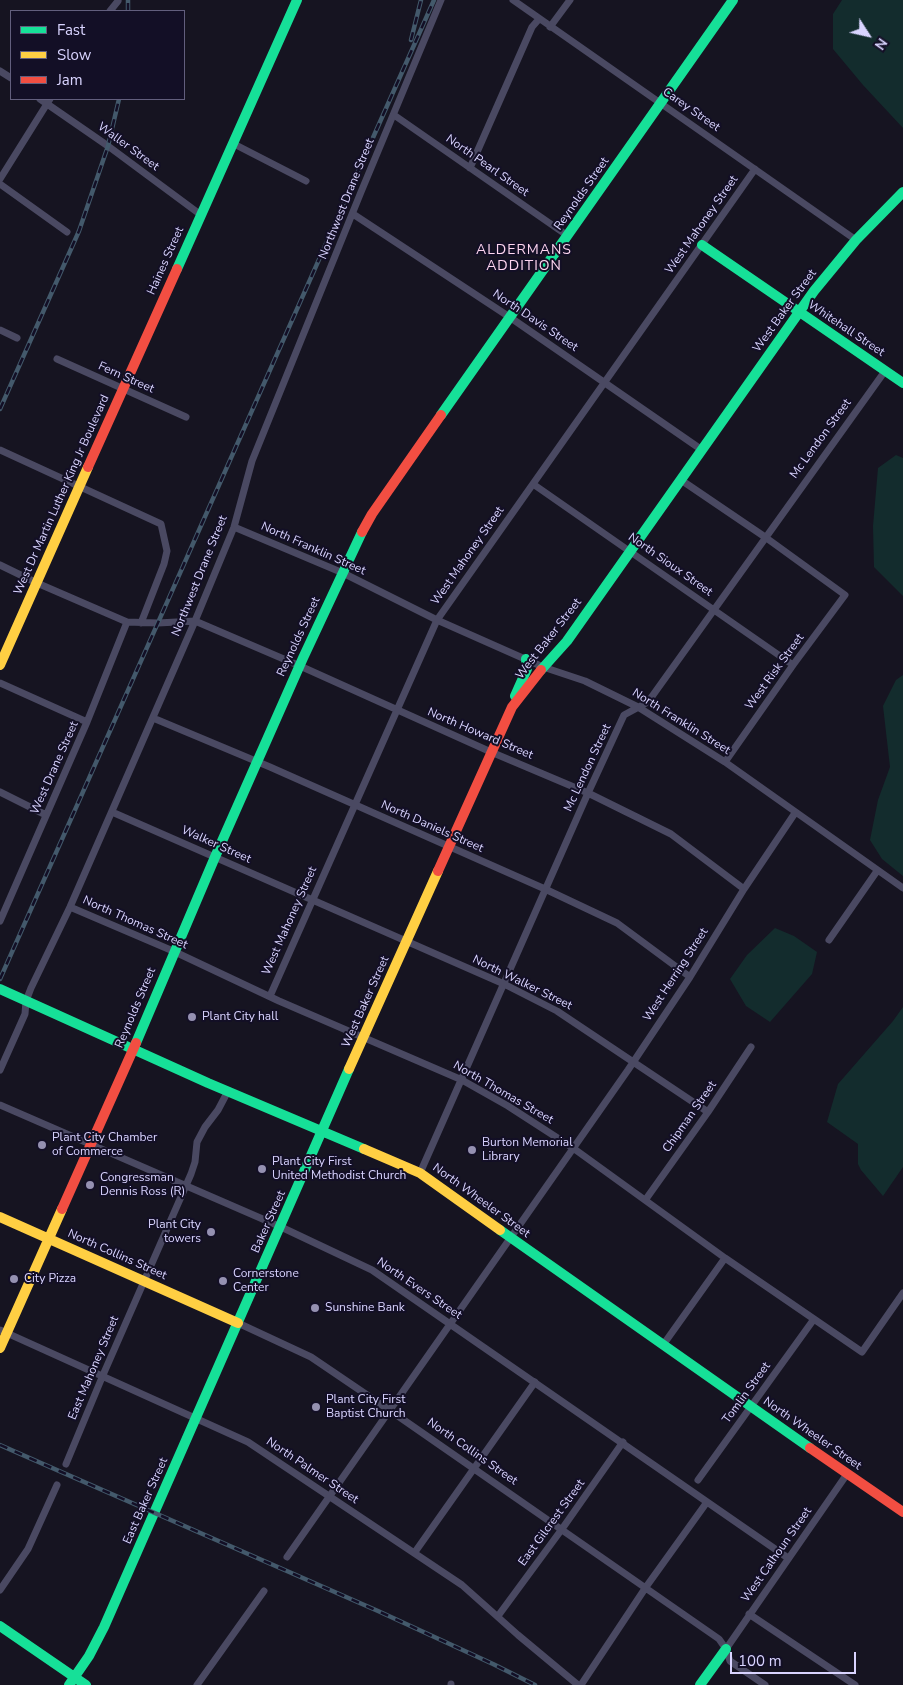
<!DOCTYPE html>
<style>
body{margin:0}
#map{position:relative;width:903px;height:1685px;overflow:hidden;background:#161421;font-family:"Nunito Sans",sans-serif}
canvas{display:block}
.legend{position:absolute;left:10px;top:10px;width:175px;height:90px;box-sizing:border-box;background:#130f26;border:1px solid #625e7d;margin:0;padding:6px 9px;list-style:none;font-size:15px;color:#d9d4ff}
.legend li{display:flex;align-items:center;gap:10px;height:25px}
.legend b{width:25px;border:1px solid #625e7d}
.north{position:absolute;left:843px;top:10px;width:50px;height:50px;-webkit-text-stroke:4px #130f26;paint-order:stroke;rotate:125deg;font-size:14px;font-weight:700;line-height:20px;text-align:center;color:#d9d4ff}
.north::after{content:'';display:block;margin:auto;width:18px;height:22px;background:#d9d4ff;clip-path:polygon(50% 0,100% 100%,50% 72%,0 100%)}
.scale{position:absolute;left:730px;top:1652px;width:126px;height:22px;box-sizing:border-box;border:2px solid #d9d4ff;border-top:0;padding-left:6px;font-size:15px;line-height:18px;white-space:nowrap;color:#d9d4ff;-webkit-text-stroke:4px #130f26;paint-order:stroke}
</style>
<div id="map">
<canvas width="903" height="1685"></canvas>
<ul class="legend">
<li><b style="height:6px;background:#16e098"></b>Fast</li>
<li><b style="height:6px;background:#ffcf43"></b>Slow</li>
<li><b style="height:6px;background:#f24e42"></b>Jam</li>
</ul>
<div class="north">N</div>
<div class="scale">100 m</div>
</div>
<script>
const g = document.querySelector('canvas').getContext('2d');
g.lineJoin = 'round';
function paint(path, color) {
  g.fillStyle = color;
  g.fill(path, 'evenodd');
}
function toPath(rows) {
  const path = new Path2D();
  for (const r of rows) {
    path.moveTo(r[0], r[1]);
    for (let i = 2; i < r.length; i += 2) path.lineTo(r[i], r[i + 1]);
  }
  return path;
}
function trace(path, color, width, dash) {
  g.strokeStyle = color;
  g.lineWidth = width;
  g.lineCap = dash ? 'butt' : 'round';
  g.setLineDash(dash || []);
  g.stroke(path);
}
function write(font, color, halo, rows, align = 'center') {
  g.font = font + ' "Nunito Sans",sans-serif';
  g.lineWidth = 4;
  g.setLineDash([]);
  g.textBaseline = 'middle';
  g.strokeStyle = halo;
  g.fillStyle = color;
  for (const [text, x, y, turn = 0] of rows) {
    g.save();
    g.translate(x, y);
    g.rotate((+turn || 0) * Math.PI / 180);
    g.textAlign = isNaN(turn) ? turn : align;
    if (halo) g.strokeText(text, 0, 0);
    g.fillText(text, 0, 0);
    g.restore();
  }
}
const green = toPath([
 [842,0,903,0,903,128,863,85,833,49,833,14],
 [896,455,903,458,903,596,874,567,873,526,878,468],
 [903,675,903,876,882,859,870,840,878,800,890,767,883,706,896,680],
 [775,928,794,936,817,952,812,974,770,1022,746,1006,730,979,747,955],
 [903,1007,903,1167,883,1196,861,1170,858,1164,858,1144,827,1122,838,1084,893,1021]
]);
const street = toPath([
 [513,0,856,240],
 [110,11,118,1],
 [550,27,570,0],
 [0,71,11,78],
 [40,99,108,146,201,215],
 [394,115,568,236],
 [234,144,306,181],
 [470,168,532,27,539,19],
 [0,179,50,99],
 [0,184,67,232],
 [353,214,511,318,702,450],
 [0,330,17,338],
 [57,359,186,417],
 [0,450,161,524,167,551,164,564,141,623],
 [681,480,765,537,845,595,793,665,725,762],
 [533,484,793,665],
 [234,527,343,573,437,620,543,667,585,681,638,707,725,762,903,888],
 [0,565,37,583,127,622,158,623,195,621,300,666,491,752,588,793,671,834,744,889],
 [0,683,87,722],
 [153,718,270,767,545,889,617,923,690,977],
 [0,792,46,815],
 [112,812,504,984,557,1011,708,1112],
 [70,907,173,951,279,1001,462,1080,508,1106,573,1148,725,1258,862,1352,903,1293],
 [0,921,87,722,127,622],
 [829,940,877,871],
 [270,996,437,620,755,169],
 [0,1070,25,1014,26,1001,31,988,70,907,195,621,234,527,252,461,361,192,441,0],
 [0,1105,281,1227,372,1270,788,1558],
 [420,1173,588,793,624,715,648,702,885,371],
 [646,1199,708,1112,751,1047],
 [238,1323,311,1357,398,1416,719,1639,726,1649,730,1661,765,1685],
 [0,1330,248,1442,462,1585,518,1635,578,1685],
 [663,1345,725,1258],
 [66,1464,103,1375,191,1174,195,1162,197,1142,205,1127,218,1110,228,1091],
 [698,1480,814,1319],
 [415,1552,535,1382],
 [287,1557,628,1070,690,977,744,889,795,813],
 [0,1590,28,1549,57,1485],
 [749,1614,855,1685],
 [498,1616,562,1529,623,1442],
 [726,1649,847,1474],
 [197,1685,264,1591],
 [451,1685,451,1684],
 [581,1685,646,1587,707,1502]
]);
const fast = toPath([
 [702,245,903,383],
 [177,269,297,0],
 [441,415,733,0],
 [541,670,567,641,814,291,856,240,903,192],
 [515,696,527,669,526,659],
 [0,989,208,1083,364,1149],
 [136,1043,215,857,303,658,362,532],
 [500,1230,810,1448],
 [0,1626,86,1685],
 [69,1685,89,1656,104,1627,349,1069],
 [700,1685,726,1649]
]);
const slow = toPath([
 [0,665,88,467],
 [349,1069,438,871],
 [364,1149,420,1173,500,1230],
 [0,1217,238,1323],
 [0,1348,62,1209]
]);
const jam = toPath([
 [88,467,177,269],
 [362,532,372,514,441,415],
 [438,871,512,707,541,670],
 [62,1209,136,1043],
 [810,1448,903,1512]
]);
const rail = toPath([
 [128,11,128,0],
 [411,40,421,0],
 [0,409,79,231,108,146,119,99],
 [0,979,434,0],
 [0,1445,378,1611,493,1664,535,1685]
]);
const markers = [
 [192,1017,5,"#9591b1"],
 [42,1145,5,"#9591b1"],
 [472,1150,5,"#9591b1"],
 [262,1169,5,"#9591b1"],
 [90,1185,5,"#9591b1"],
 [211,1232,5,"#9591b1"],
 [14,1279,5,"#9591b1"],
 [223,1281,5,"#9591b1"],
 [315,1308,5,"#9591b1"],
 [316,1407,5,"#9591b1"]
];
const streetNames = [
 ["Carey Street",691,110,35],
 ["Waller Street",128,147,36],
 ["North Pearl Street",487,166,35],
 ["Reynolds Street",582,194,-55],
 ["Northwest Drane Street",347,199,-68],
 ["West Mahoney Street",702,225,-55],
 ["Haines Street",166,261,-66],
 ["West Baker Street",785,311,-54],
 ["North Davis Street",535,321,34],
 ["Whitehall Street",846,329,34],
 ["Fern Street",126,378,24],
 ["Mc Lendon Street",821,439,-54],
 ["West Dr Martin Luther King Jr Boulevard",62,495,-66],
 ["North Franklin Street",313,549,24],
 ["West Mahoney Street",468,556,-55],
 ["North Sioux Street",670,565,35],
 ["Northwest Drane Street",200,576,-68],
 ["Reynolds Street",299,637,-65],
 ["West Baker Street",549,639,-52],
 ["West Risk Street",775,672,-54],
 ["North Franklin Street",681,722,32],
 ["North Howard Street",480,734,23],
 ["West Drane Street",55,768,-66],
 ["Mc Lendon Street",588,768,-65],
 ["North Daniels Street",432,827,24],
 ["Walker Street",216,845,24],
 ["West Mahoney Street",290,921,-66],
 ["North Thomas Street",135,923,24],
 ["West Herring Street",676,975,-57],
 ["North Walker Street",522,983,26],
 ["West Baker Street",366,1002,-66],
 ["Reynolds Street",136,1008,-67],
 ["North Thomas Street",503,1093,30],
 ["Chipman Street",690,1117,-55],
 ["North Wheeler Street",481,1201,36],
 ["Baker Street",269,1222,-66],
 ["North Collins Street",117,1255,24],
 ["North Evers Street",419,1289,34],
 ["East Mahoney Street",94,1368,-67],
 ["Tomlin Street",747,1393,-54],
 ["North Wheeler Street",812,1434,35],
 ["North Collins Street",472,1452,35],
 ["North Palmer Street",312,1471,34],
 ["East Baker Street",146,1501,-66],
 ["East Gilcrest Street",552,1523,-54],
 ["West Calhoun Street",777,1555,-55]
];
const poiNames = [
 ["Plant City hall",202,1017],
 ["Plant City Chamber",52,1138],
 ["of Commerce",52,1152],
 ["Burton Memorial",482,1143],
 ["Library",482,1157],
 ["Plant City First",272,1162],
 ["United Methodist Church",272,1176],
 ["Congressman",100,1178],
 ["Dennis Ross (R)",100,1192],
 ["Plant City",201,1225,"right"],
 ["towers",201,1239,"right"],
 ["Cornerstone",233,1274],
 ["Center",233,1288],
 ["City Pizza",24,1279],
 ["Sunshine Bank",325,1308],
 ["Plant City First",326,1400],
 ["Baptist Church",326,1414]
];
const neighbourhoodNames = [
 ["ALDERMANS",524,251],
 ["ADDITION",524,267]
];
paint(green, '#132c2d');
trace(street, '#4a4962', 7);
trace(fast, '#16e098', 10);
trace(slow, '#ffcf43', 10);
trace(jam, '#f24e42', 10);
trace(rail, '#43596b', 4.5);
trace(rail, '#130f26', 2.5, [8]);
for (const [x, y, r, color] of markers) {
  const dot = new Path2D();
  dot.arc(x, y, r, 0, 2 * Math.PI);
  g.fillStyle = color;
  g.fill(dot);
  trace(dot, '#130f26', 2);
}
write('12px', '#d9d4ff', '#130f26', streetNames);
write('12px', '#d9d4ff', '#130f26', poiNames, 'left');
g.letterSpacing = '1px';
write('14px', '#ffd6f0', '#130f26', neighbourhoodNames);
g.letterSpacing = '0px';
</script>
